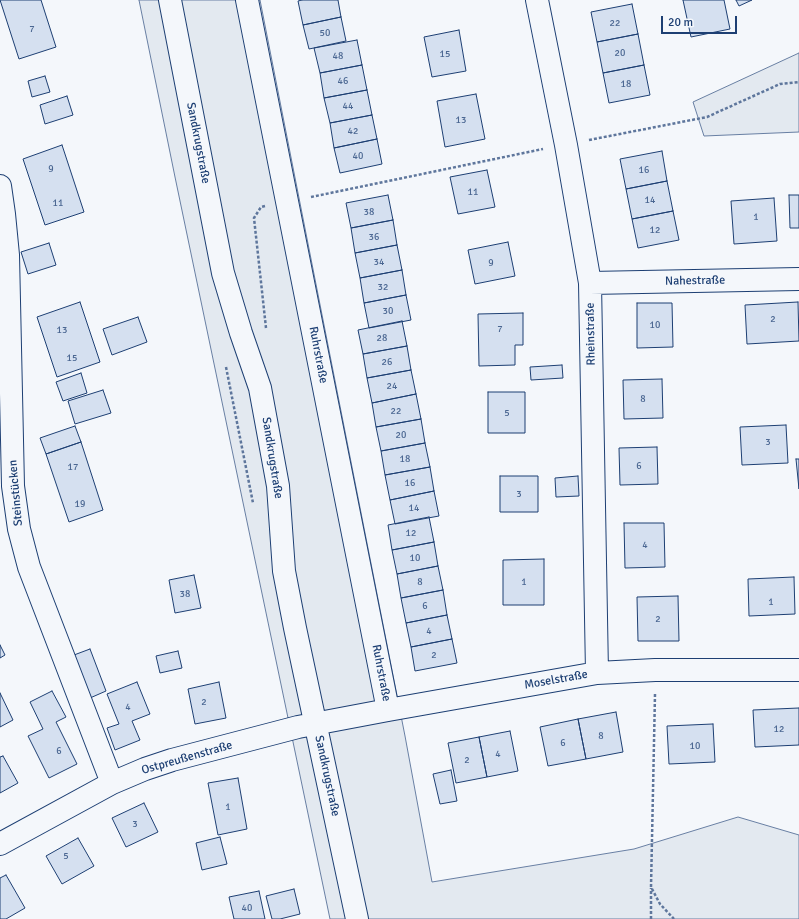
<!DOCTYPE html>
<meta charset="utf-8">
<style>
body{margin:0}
#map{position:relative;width:799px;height:919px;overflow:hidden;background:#f4f7fb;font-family:Signika,sans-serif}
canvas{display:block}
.scale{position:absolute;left:661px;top:16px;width:76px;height:18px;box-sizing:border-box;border:2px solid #1d3f73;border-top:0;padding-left:5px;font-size:12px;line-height:14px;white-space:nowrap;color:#1d3f73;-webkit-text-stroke:3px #f4f7fb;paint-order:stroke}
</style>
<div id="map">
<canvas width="799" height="919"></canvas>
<div class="scale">20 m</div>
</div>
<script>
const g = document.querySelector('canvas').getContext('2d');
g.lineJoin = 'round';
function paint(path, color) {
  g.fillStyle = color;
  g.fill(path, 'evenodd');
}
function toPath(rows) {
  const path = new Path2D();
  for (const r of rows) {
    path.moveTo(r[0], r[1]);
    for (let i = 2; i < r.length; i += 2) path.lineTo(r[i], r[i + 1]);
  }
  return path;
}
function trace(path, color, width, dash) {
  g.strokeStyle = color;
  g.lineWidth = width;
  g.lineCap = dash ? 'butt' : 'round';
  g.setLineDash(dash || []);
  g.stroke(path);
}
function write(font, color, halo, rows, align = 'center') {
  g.font = font + ' Signika,sans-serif';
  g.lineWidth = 3;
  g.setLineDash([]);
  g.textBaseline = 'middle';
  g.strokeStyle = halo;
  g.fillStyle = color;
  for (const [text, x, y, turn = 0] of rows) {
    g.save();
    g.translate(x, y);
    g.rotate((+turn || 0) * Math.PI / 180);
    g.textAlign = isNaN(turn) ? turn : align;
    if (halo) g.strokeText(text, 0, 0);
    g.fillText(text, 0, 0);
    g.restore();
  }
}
const green = toPath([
 [139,0,260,0,405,736,432,882,634,849,738,817,799,835,799,919,330,919,175,177,139,0],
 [799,53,799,132,704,136,693,102,799,53]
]);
const building = toPath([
 [0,0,41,0,56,47,19,59,0,0],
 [302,0,338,0,341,17,303,25,298,1,302,0],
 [683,0,724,0,730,29,691,37,683,0],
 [736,0,752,0,739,6,736,0],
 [632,4,638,34,597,42,591,12,632,4],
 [341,17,346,41,309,49,303,25,341,17],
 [459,30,466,71,432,77,424,37,459,30],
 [638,34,644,65,603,73,597,42,638,34],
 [357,40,362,65,320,73,314,48,357,40],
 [362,65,367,90,324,98,320,73,362,65],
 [644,65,650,95,609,103,603,73,644,65],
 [45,76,50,92,32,97,28,81,45,76],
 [367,90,372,115,330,123,324,98,367,90],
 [476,94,485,139,445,147,437,101,476,94],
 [67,96,73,115,45,124,40,105,67,96],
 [372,115,377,139,334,148,330,123,372,115],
 [377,139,382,164,340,173,334,148,377,139],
 [62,145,84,212,45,225,23,159,62,145],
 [662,151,667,181,626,189,620,159,662,151],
 [487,170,495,207,458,214,450,177,487,170],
 [667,181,673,211,632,219,626,189,667,181],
 [388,195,393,220,351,228,346,203,388,195],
 [789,195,799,195,799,228,790,228,789,195],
 [774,198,777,241,734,244,731,201,774,198],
 [673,211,679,240,638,248,632,219,673,211],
 [393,220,397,245,355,253,351,228,393,220],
 [508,242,515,276,475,284,468,250,508,242],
 [49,243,56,265,28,274,21,252,49,243],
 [397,245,402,270,360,278,355,253,397,245],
 [402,270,406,295,364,303,360,278,402,270],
 [406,295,411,320,369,328,364,303,406,295],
 [80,302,100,362,57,377,37,317,80,302],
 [798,302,799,341,747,344,745,305,798,302],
 [637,303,672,303,673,347,637,348,637,303],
 [523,313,523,345,515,345,515,365,479,366,478,314,523,313],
 [138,317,147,342,112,355,103,329,138,317],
 [402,321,407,346,363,354,358,330,402,321],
 [407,346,411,370,367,378,363,354,407,346],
 [562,365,563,378,531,380,530,367,562,365],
 [411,370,416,394,372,403,367,378,411,370],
 [81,373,87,393,63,401,56,382,81,373],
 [662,379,663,418,624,419,623,380,662,379],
 [103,390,111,413,75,424,68,401,103,390],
 [488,392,525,392,525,433,488,433,488,392],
 [416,394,421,419,376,427,372,403,416,394],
 [421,419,425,443,381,451,376,427,421,419],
 [786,425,788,463,742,465,740,427,786,425],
 [75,426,81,442,46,454,40,438,75,426],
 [81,442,103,510,69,522,46,454,81,442],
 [425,443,430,467,385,475,381,451,425,443],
 [657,447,658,484,620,485,619,448,657,447],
 [796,459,799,459,799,489,796,459],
 [430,467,434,491,390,500,385,475,430,467],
 [500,476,538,476,538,512,500,512,500,476],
 [578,476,579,496,556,497,555,478,578,476],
 [434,491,439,516,395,524,390,500,434,491],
 [429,517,434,542,392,550,388,525,429,517],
 [624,523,664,523,665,567,625,568,624,523],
 [434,542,438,566,397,574,392,550,434,542],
 [544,559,544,605,503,605,503,560,544,559],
 [438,566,443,590,401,598,397,574,438,566],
 [194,575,201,608,175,613,169,580,194,575],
 [794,577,795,614,749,616,748,579,794,577],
 [443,590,447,615,406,623,401,598,443,590],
 [678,596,679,641,638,641,637,597,678,596],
 [447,615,452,639,411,647,406,623,447,615],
 [452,639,457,663,415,671,411,647,452,639],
 [0,645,5,655,0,658,0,645],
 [90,649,106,691,90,698,74,655,90,649],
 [178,651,182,668,160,673,156,656,178,651],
 [137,682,150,714,132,721,140,740,115,750,107,728,119,724,107,694,137,682],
 [219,682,226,718,195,724,188,689,219,682],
 [52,691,66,717,56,722,77,764,49,778,28,736,43,729,30,702,52,691],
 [0,693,13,720,0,727,0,693],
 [799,708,799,745,755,747,753,710,799,708],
 [616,712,623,752,586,759,578,719,616,712],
 [578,719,586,759,548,766,540,727,578,719],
 [713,724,715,762,669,764,667,726,713,724],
 [510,731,518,771,487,777,479,737,510,731],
 [479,737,487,777,456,783,448,743,479,737],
 [3,756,18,783,0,793,0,757,3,756],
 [451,770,457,801,440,804,433,774,451,770],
 [238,778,247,829,218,835,208,783,238,778],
 [144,803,158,832,126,847,112,818,144,803],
 [220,837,227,864,202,870,196,843,220,837],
 [78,838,94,866,62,884,46,856,78,838],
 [6,875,25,908,6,919,0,919,0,878,6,875],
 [294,889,300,914,280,919,272,919,266,896,294,889],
 [259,891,265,919,234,919,229,897,259,891]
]);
const path = toPath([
 [589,140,707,117,780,84,799,82],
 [311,197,543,149],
 [265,206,261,207,254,218,266,328],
 [226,367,253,503],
 [655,694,651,887,660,904,674,919],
 [651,919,651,888]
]);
const minor = toPath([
 [170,0,223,273,241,333,260,388,278,486,284,571,295,628,357,919],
 [247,0,388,710],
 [537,0,566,145,590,283,597,673],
 [0,186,4,214,8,255,13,486,19,529,29,567,112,783],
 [590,283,799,279],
 [0,844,112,783,145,769,172,760,298,727,388,710,597,673,655,670,799,670]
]);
const numberNames = [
 ["22",615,23],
 ["7",32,29],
 ["50",325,33],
 ["20",620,53],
 ["15",445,54],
 ["48",338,56],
 ["46",343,81],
 ["18",626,84],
 ["44",348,106],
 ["13",461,120],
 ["42",353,131],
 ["40",358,156],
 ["9",51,169],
 ["16",644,170],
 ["11",473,192],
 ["14",650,200],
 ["11",58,203],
 ["38",369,212],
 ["1",756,217],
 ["12",655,230],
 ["36",374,237],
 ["34",379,262],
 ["9",491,263],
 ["32",383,287],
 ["30",388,311],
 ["2",773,319],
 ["10",655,325],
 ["7",500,329],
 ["13",62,330],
 ["28",382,338],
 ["15",72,358],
 ["26",387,362],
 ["24",392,386],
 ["8",643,399],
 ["22",396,411],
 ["5",507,413],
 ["20",401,435],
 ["3",768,442],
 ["18",405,459],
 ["6",639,466],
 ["17",73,467],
 ["16",410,483],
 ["3",519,494],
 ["19",80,504],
 ["14",414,508],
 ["12",411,533],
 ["4",645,545],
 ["10",415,558],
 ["8",420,582],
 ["1",524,582],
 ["38",185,594],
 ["1",771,602],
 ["6",425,606],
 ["2",658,619],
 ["4",429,631],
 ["2",434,655],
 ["2",204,702],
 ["4",128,707],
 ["12",779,729],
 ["8",601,736],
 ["6",563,743],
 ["10",695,746],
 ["6",59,751],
 ["4",498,754],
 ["2",467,760],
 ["1",228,807],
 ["3",135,824],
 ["5",66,856],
 ["40",247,908]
];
const streetNames = [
 ["Sandkrugstraße",198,143,79],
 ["Nahestraße",695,281,-1],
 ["Rheinstraße",591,334,-91],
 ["Ruhrstraße",318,355,79],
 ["Sandkrugstraße",272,458,81],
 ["Steinstücken",16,493,-95],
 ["Ruhrstraße",381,673,79],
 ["Moselstraße",556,680,-10],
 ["Ostpreußenstraße",187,758,-16],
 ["Sandkrugstraße",327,776,78]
];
paint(green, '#e3e9f0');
trace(green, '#687fa3', 1);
paint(building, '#d5e0f0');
trace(building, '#1d3f73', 1);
trace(minor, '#1d3f73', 24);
trace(path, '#5e769c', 2.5, [3, 2]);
trace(minor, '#f4f7fb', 22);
write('10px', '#4b6792', null, numberNames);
write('12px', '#1d3f73', '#f4f7fb', streetNames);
</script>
